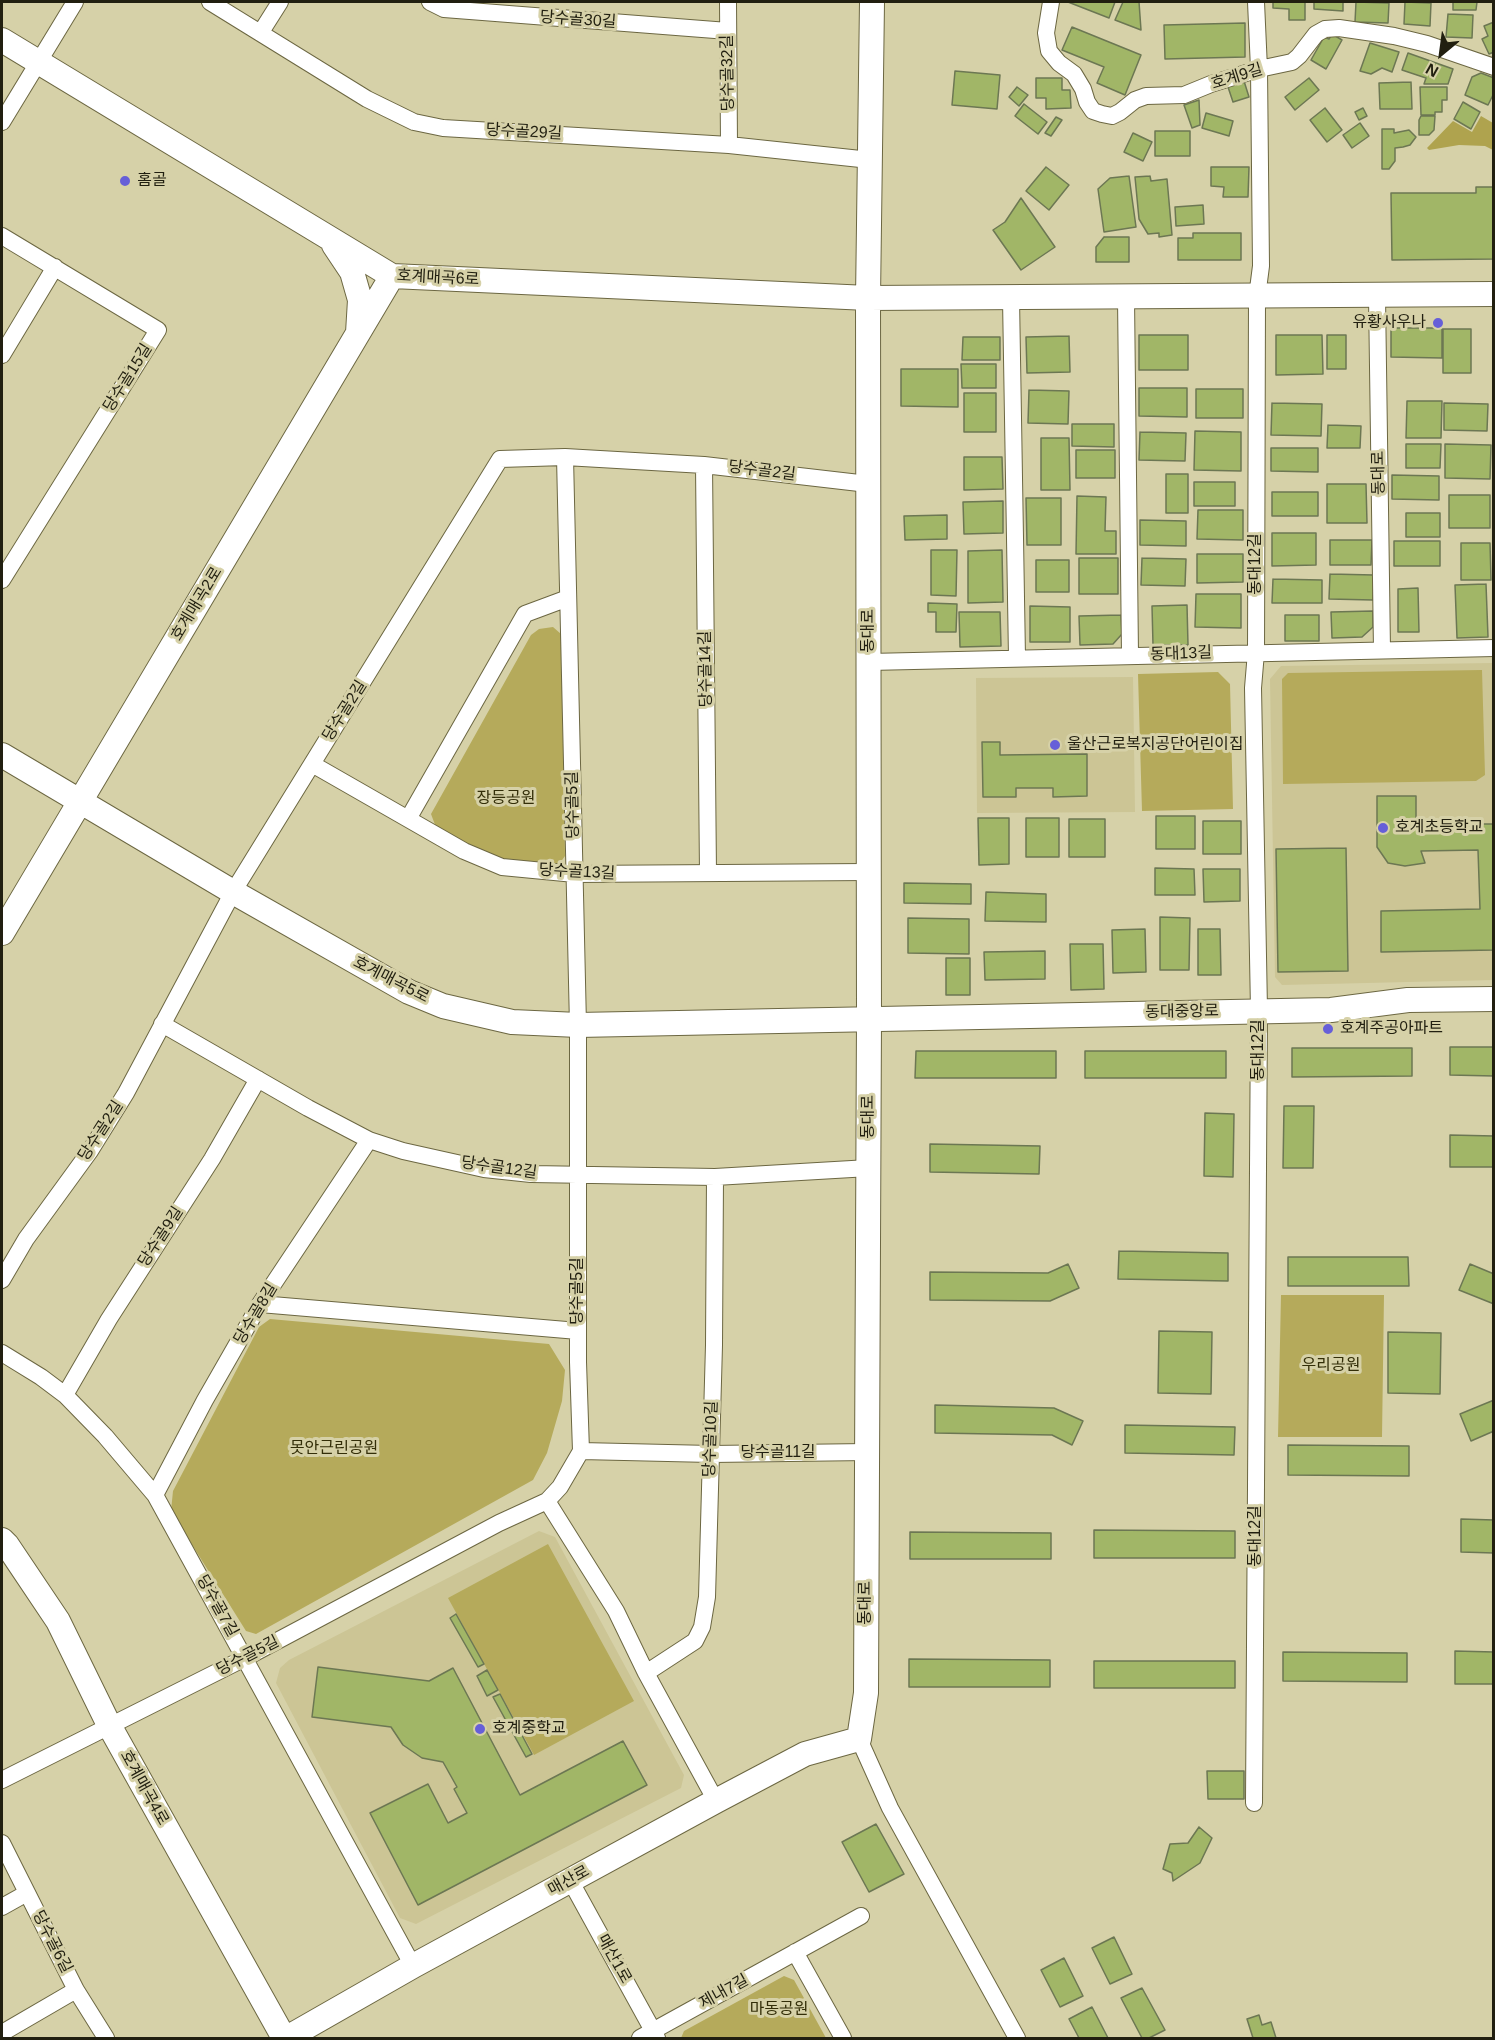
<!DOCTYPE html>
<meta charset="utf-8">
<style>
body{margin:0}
#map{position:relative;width:1495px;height:2040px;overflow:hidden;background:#d6d1a8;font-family:Helvetica,sans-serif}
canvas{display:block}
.frame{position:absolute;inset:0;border:3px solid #211f10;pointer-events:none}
.north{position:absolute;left:1411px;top:24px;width:60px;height:60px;-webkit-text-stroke:4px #d6d1a8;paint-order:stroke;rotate:209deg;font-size:16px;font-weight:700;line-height:24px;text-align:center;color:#211f10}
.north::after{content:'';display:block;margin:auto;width:21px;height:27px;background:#211f10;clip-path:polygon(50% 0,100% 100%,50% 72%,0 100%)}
</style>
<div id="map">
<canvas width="1495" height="2040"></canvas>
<div class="frame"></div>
<div class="north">N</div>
</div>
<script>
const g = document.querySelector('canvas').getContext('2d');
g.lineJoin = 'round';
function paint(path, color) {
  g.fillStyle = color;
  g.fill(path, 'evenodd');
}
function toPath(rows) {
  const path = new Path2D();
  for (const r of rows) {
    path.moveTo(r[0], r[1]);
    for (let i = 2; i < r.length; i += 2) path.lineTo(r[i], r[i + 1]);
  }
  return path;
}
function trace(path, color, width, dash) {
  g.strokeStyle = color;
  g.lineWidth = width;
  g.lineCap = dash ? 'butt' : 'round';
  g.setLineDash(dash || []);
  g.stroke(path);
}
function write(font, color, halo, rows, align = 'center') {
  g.font = font + ' Helvetica,"Noto Sans KR",sans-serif';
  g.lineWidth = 6;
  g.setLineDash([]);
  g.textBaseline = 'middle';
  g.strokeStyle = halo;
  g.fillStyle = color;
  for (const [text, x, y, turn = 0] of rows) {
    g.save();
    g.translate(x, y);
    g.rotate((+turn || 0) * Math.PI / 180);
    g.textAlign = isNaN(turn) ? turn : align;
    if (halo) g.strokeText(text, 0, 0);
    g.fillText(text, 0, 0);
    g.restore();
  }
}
const built = toPath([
 [1493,663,1493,980,1282,985,1275,977,1270,679,1281,666],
 [1133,677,1135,812,977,813,976,678],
 [539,1531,555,1537,684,1775,681,1788,416,1924,400,1918,276,1683,280,1668,289,1660]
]);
const green = toPath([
 [553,627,561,634,565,856,557,867,529,865,498,858,437,830,431,814,531,635,539,629],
 [1482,670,1485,775,1476,781,1283,784,1282,679,1288,673],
 [1218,672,1230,684,1233,809,1142,811,1138,674],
 [1281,1295,1384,1295,1382,1437,1278,1437],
 [270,1319,549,1344,565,1370,562,1401,547,1453,533,1480,256,1634,246,1631,171,1511,173,1491,259,1327],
 [548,1544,634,1701,534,1755,448,1598],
 [784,1976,794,1980,826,2038,681,2038,684,2031]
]);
const forest = toPath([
 [1481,116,1493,123,1493,150,1485,146,1459,145,1429,150,1427,148,1453,121,1472,132]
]);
const building = toPath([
 [1068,2,1115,2,1109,18,1068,2],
 [1123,2,1139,2,1141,30,1115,20,1123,2],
 [1273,2,1305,2,1305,20,1289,20,1289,9,1273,8,1273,2],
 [1314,2,1343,2,1343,11,1314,9,1314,2],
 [1356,2,1389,3,1388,23,1355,22,1356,2],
 [1405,2,1431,3,1430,26,1404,24,1405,2],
 [1453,2,1477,2,1476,10,1453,10,1453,2],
 [1448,14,1473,15,1472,38,1446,37,1448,14],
 [1494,22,1494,52,1489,54,1482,39,1488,36,1484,26,1494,22],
 [1245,23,1245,57,1165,59,1164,25,1245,23],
 [1072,27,1141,55,1125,95,1097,83,1104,67,1062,50,1072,27],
 [1332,34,1342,40,1326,69,1311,60,1324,37,1329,39,1332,34],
 [1370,43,1399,52,1392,72,1382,68,1371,74,1360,71,1370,43],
 [1408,53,1453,69,1448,84,1424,84,1426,78,1402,70,1408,53],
 [955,71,1000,75,997,109,952,105,955,71],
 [1481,73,1494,78,1494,93,1488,105,1465,95,1472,77,1481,73],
 [1036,78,1062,78,1062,90,1070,90,1071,108,1046,109,1046,98,1036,98,1036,78],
 [1309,78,1319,90,1295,110,1285,97,1309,78],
 [1244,81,1249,97,1233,102,1228,87,1244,81],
 [1411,82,1412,109,1380,109,1379,83,1411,82],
 [1017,87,1028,95,1019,106,1009,97,1017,87],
 [1420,87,1447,87,1447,100,1442,100,1442,112,1435,112,1435,115,1421,115,1420,87],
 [1199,100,1200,125,1192,128,1184,105,1199,100],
 [1463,102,1480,112,1471,129,1454,119,1463,102],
 [1024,104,1047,122,1038,134,1015,116,1024,104],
 [1325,108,1342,130,1327,142,1310,120,1325,108],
 [1363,108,1367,116,1359,120,1355,112,1363,108],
 [1206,113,1233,121,1229,136,1202,128,1206,113],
 [1421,116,1435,116,1434,130,1429,135,1419,135,1419,120,1421,116],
 [1056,117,1062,120,1051,136,1045,133,1056,117],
 [1360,123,1369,136,1352,148,1343,135,1360,123],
 [1382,129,1394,129,1394,133,1409,130,1416,137,1410,145,1403,147,1395,148,1395,161,1389,169,1382,169,1382,129],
 [1155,131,1190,131,1190,156,1155,156,1155,131],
 [1133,133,1152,142,1143,161,1124,152,1133,133],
 [1046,167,1069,185,1049,210,1026,191,1046,167],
 [1211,167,1249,167,1248,197,1223,197,1224,187,1211,186,1211,167],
 [1129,176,1136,227,1104,232,1098,189,1110,178,1129,176],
 [1150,176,1151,181,1167,179,1172,235,1159,237,1159,233,1148,234,1139,219,1135,177,1150,176],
 [1476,187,1494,187,1494,259,1392,260,1391,193,1476,193,1476,187],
 [1021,198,1055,247,1021,270,993,230,1005,222,1021,198],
 [1203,205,1204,224,1176,226,1175,207,1203,205],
 [1193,233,1241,233,1241,260,1178,260,1178,238,1193,238,1193,233],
 [1104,237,1129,237,1129,262,1096,262,1096,247,1104,237],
 [1391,328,1442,328,1442,358,1391,357,1391,328],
 [1443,329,1471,329,1471,373,1443,373,1443,329],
 [1139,335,1188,335,1188,370,1139,370,1139,335],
 [1276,335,1322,335,1323,374,1276,375,1276,335],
 [1327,335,1346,335,1346,369,1327,369,1327,335],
 [1069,336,1070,372,1027,373,1026,337,1069,336],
 [963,337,1000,337,1000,360,962,360,963,337],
 [961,364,996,364,996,388,962,388,961,364],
 [901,369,958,369,958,407,901,406,901,369],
 [1139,388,1187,388,1187,417,1139,416,1139,388],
 [1196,389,1243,389,1243,418,1196,418,1196,389],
 [1029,390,1069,391,1068,424,1028,423,1029,390],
 [964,393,996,393,996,432,964,432,964,393],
 [1407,401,1442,401,1441,438,1406,438,1407,401],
 [1272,403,1322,404,1321,436,1271,435,1272,403],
 [1444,403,1488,404,1487,431,1444,430,1444,403],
 [1072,424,1114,424,1114,447,1072,446,1072,424],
 [1328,425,1361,426,1360,448,1327,448,1328,425],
 [1195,431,1241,432,1241,471,1194,470,1195,431],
 [1140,432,1186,433,1185,461,1139,460,1140,432],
 [1041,438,1069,438,1070,490,1041,490,1041,438],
 [1406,444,1441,444,1440,468,1406,468,1406,444],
 [1445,444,1491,445,1490,479,1445,478,1445,444],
 [1271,448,1318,448,1318,472,1271,471,1271,448],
 [1076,450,1115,450,1115,478,1076,478,1076,450],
 [964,457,1002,457,1003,489,964,490,964,457],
 [1166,474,1188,474,1188,513,1166,513,1166,474],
 [1392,475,1439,476,1439,500,1392,499,1392,475],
 [1194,482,1235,482,1235,506,1194,506,1194,482],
 [1327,484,1366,484,1367,523,1327,523,1327,484],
 [1272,492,1318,492,1318,516,1272,516,1272,492],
 [1449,495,1490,495,1490,528,1449,528,1449,495],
 [1077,496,1106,497,1105,531,1116,531,1116,554,1076,554,1077,496],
 [1026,498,1061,498,1061,545,1027,545,1026,498],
 [1003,501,1003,533,964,534,963,502,1003,501],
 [1198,510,1243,510,1243,540,1197,539,1198,510],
 [1406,513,1440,513,1440,537,1406,537,1406,513],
 [947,515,947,539,905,540,904,516,947,515],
 [1140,520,1186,521,1186,546,1140,545,1140,520],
 [1272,533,1316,533,1316,565,1272,566,1272,533],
 [1330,540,1372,540,1371,565,1330,565,1330,540],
 [1394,541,1440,541,1440,566,1394,566,1394,541],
 [1461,543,1490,543,1491,580,1461,580,1461,543],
 [931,550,957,550,956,596,931,595,931,550],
 [1002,550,1003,602,968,603,968,551,1002,550],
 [1197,554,1243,554,1243,582,1197,583,1197,554],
 [1079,558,1118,558,1118,594,1079,594,1079,558],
 [1142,558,1186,559,1185,586,1141,585,1142,558],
 [1036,560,1069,560,1069,592,1036,592,1036,560],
 [1330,574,1374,575,1373,600,1329,599,1330,574],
 [1273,579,1322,580,1322,603,1272,603,1273,579],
 [1486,584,1488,637,1457,638,1455,585,1486,584],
 [1418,588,1419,632,1398,632,1398,589,1418,588],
 [1196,594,1241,594,1241,628,1195,627,1196,594],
 [928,603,957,604,956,632,936,632,936,612,928,612,928,603],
 [1187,605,1188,645,1153,645,1152,606,1187,605],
 [1030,606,1070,607,1070,642,1030,642,1030,606],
 [1373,611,1373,627,1362,637,1332,638,1331,612,1373,611],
 [959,612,1000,612,1001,646,960,647,959,612],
 [1121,615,1122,634,1113,644,1080,645,1079,616,1121,615],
 [1285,615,1319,615,1319,641,1285,641,1285,615],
 [982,742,1000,742,1000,755,1087,754,1087,796,1053,797,1053,788,1016,788,1016,797,983,797,982,742],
 [1377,796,1416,796,1416,824,1494,824,1494,950,1381,952,1381,911,1480,909,1478,850,1421,851,1425,863,1405,866,1388,863,1377,847,1377,796],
 [1156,816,1195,816,1195,849,1156,849,1156,816],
 [978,818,1009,818,1009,864,979,865,978,818],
 [1026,818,1059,818,1059,857,1026,857,1026,818],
 [1069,819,1105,819,1105,857,1069,857,1069,819],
 [1203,821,1241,821,1241,854,1203,854,1203,821],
 [1346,848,1348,971,1278,972,1276,849,1346,848],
 [1155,868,1194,869,1195,895,1155,895,1155,868],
 [1203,869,1240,869,1240,901,1204,902,1203,869],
 [904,883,971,884,971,904,904,903,904,883],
 [986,892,1046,894,1046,922,985,921,986,892],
 [1160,917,1190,918,1189,970,1160,970,1160,917],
 [908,918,969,919,969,954,908,953,908,918],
 [1145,929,1146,972,1113,973,1112,930,1145,929],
 [1198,929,1220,929,1221,975,1198,975,1198,929],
 [1070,944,1103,944,1104,989,1071,990,1070,944],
 [1045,951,1045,979,985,980,984,952,1045,951],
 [946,958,970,958,970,995,946,995,946,958],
 [1450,1047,1494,1047,1494,1076,1450,1075,1450,1047],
 [1292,1048,1412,1048,1412,1076,1292,1077,1292,1048],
 [916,1051,1056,1051,1056,1078,915,1078,916,1051],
 [1085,1051,1226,1051,1226,1078,1085,1078,1085,1051],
 [1284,1106,1314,1106,1313,1168,1283,1168,1284,1106],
 [1205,1113,1234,1114,1233,1177,1204,1176,1205,1113],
 [1450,1135,1494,1136,1494,1167,1450,1167,1450,1135],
 [930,1144,1040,1146,1039,1174,930,1172,930,1144],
 [1119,1251,1228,1253,1228,1281,1118,1279,1119,1251],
 [1288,1257,1408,1257,1409,1286,1288,1286,1288,1257],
 [1068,1264,1079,1288,1050,1301,930,1300,930,1272,1048,1273,1068,1264],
 [1470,1264,1494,1274,1494,1304,1459,1290,1470,1264],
 [1159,1331,1212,1332,1211,1394,1158,1393,1159,1331],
 [1388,1332,1441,1333,1440,1394,1388,1393,1388,1332],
 [1494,1400,1494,1431,1471,1441,1460,1414,1494,1400],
 [935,1405,1054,1408,1083,1421,1072,1445,1052,1435,935,1433,935,1405],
 [1125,1425,1235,1427,1234,1455,1125,1453,1125,1425],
 [1288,1445,1409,1446,1409,1476,1288,1475,1288,1445],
 [1461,1519,1494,1520,1494,1553,1461,1552,1461,1519],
 [1094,1530,1235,1531,1235,1558,1094,1558,1094,1530],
 [910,1532,1051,1533,1051,1559,910,1559,910,1532],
 [456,1614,484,1664,478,1667,450,1618,456,1614],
 [1455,1651,1494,1652,1494,1684,1455,1684,1455,1651],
 [1283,1652,1407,1653,1407,1682,1283,1681,1283,1652],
 [909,1659,1050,1660,1050,1687,909,1687,909,1659],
 [1094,1661,1235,1661,1235,1688,1094,1688,1094,1661],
 [318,1667,429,1681,453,1668,520,1795,623,1741,647,1785,418,1905,370,1813,428,1784,448,1823,467,1813,454,1789,457,1787,443,1762,422,1758,403,1745,391,1727,312,1717,318,1667],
 [487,1670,498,1690,487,1696,477,1676,487,1670],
 [500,1694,532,1754,526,1757,493,1697,500,1694],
 [1207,1771,1244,1771,1244,1799,1208,1799,1207,1771],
 [876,1824,904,1874,869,1892,842,1842,876,1824],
 [1199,1827,1212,1838,1200,1863,1173,1881,1172,1873,1163,1869,1170,1844,1188,1843,1199,1827],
 [1114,1937,1132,1974,1110,1984,1092,1948,1114,1937],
 [1064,1958,1083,1996,1060,2007,1041,1970,1064,1958],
 [1142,1988,1165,2030,1149,2038,1142,2038,1121,1998,1142,1988],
 [1092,2007,1108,2038,1079,2038,1069,2019,1092,2007],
 [1259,2015,1262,2025,1271,2022,1276,2038,1253,2038,1247,2019,1259,2015]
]);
const street = toPath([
 [210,2,367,99,414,122,443,128,729,145,870,160],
 [430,2,444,9,728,31],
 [728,2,729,145],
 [1051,2,1046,33,1049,51,1059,63,1074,74,1083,89,1087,102,1093,111,1102,114,1112,116,1120,112,1135,100,1146,96,1184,95,1211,84,1259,69,1292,62,1299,56,1316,34,1325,29,1339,28,1394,36,1427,44,1494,67],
 [261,32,280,2],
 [2,122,75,2],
 [2,236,158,330,2,580],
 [1377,296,1382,650],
 [1011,298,1017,658],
 [1126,298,1130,655],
 [2,355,55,267],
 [704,465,708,873],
 [869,662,1494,648],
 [312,764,464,851,502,867,575,874,868,872],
 [408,819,525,614,568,598],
 [162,1024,308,1108,369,1140,403,1151,484,1169,531,1174,715,1177,869,1168],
 [2,1280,26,1239,90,1151,126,1093,233,892,500,459,565,457,704,465,868,484],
 [260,1304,578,1331],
 [2,1353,41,1377,65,1395,105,1436,155,1495,413,1966],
 [65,1395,109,1319,212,1159,258,1079],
 [581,1451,711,1454,868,1452],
 [155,1495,205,1400,260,1304,369,1140],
 [547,1501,616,1611,646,1673,716,1801],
 [646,1673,695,1641,702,1627,707,1597,714,1345,715,1177],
 [859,1739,890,1808,1017,2038],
 [2,1780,245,1658,499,1523,547,1501,560,1487,581,1451,578,1362,578,1025,565,457],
 [1254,1803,1259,1010,1253,688,1256,652,1257,297,1261,266,1259,69,1256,2],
 [2,1843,76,1990,106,2038],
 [570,1880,657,2038],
 [2,1907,27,1893],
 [795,1952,843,2038],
 [2,2033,76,1990],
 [640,2038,861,1916]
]);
const secondary = toPath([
 [2,40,392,276,868,298,1494,294],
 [334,245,352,272,360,300,358,333],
 [2,755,233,892,409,992,443,1006,512,1022,578,1025,1331,1010,1408,1000,1494,999],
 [2,933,392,276],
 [2,1540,7,1545,58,1621,109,1725,284,2038],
 [287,2038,413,1966,716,1801,805,1754,859,1739,866,1693,869,1018,868,298,872,2]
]);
const markers = [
 [125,181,6,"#665fd8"],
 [1438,323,6,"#665fd8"],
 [1055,745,6,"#665fd8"],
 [1383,828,6,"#665fd8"],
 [1328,1029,6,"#665fd8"],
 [480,1729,6,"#665fd8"]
];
const streetNames = [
 ["당수골30길",578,20,4],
 ["당수골32길",728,73,-91],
 ["호계9길",1237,77,-17],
 ["당수골29길",524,132,3],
 ["호계매곡6로",438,278,3],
 ["당수골15길",128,378,-58],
 ["당수골2길",762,471,7],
 ["동대로",1379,473,-91],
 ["동대12길",1256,564,-90],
 ["호계매곡2로",197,604,-59],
 ["동대로",869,631,-90],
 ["동대13길",1181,654,-2],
 ["당수골14길",706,669,-91],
 ["당수골2길",345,711,-58],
 ["당수골5길",573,805,-91],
 ["당수골13길",577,872,3],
 ["호계매곡5로",391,980,27],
 ["동대중앙로",1182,1012,-1],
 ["동대12길",1259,1050,-90],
 ["동대로",869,1117,-90],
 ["당수골2길",101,1131,-57],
 ["당수골12길",499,1168,8],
 ["당수골9길",161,1237,-57],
 ["당수골5길",578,1291,-90],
 ["당수골8길",256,1314,-59],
 ["당수골10길",711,1439,-88],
 ["당수골11길",778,1453],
 ["동대12길",1256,1536,-90],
 ["동대로",866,1603,-90],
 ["당수골7길",217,1606,61],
 ["당수골5길",248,1656,-27],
 ["호계매곡4로",144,1788,61],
 ["매산로",569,1881,-29],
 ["당수골6길",52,1942,63],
 ["매산1로",614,1959,61],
 ["제내7길",724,1992,-29]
];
const poiNames = [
 ["홈골",137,181],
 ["유황사우나",1426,323,"right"],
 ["울산근로복지공단어린이집",1067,745],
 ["호계초등학교",1395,828],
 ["호계주공아파트",1340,1029],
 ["호계중학교",492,1729]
];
const parkNames = [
 ["장등공원",506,799],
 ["우리공원",1331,1366],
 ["못안근린공원",334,1449],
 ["마동공원",779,2010]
];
paint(built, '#ccc595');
paint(green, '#b5aa5b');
paint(forest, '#afa34e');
paint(building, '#a1b667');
trace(building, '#6c7753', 1.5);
trace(street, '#6c6742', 18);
trace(secondary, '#6c6742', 26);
trace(street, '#fff', 16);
trace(secondary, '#fff', 24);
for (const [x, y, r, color] of markers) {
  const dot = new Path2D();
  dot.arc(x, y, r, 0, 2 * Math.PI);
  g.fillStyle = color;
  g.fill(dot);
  trace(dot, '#d6d1a8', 2);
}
write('16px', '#211f10', '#d6d1a8', streetNames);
write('16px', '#211f10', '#d6d1a8', poiNames, 'left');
write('16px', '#332e08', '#d6d1a8', parkNames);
</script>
